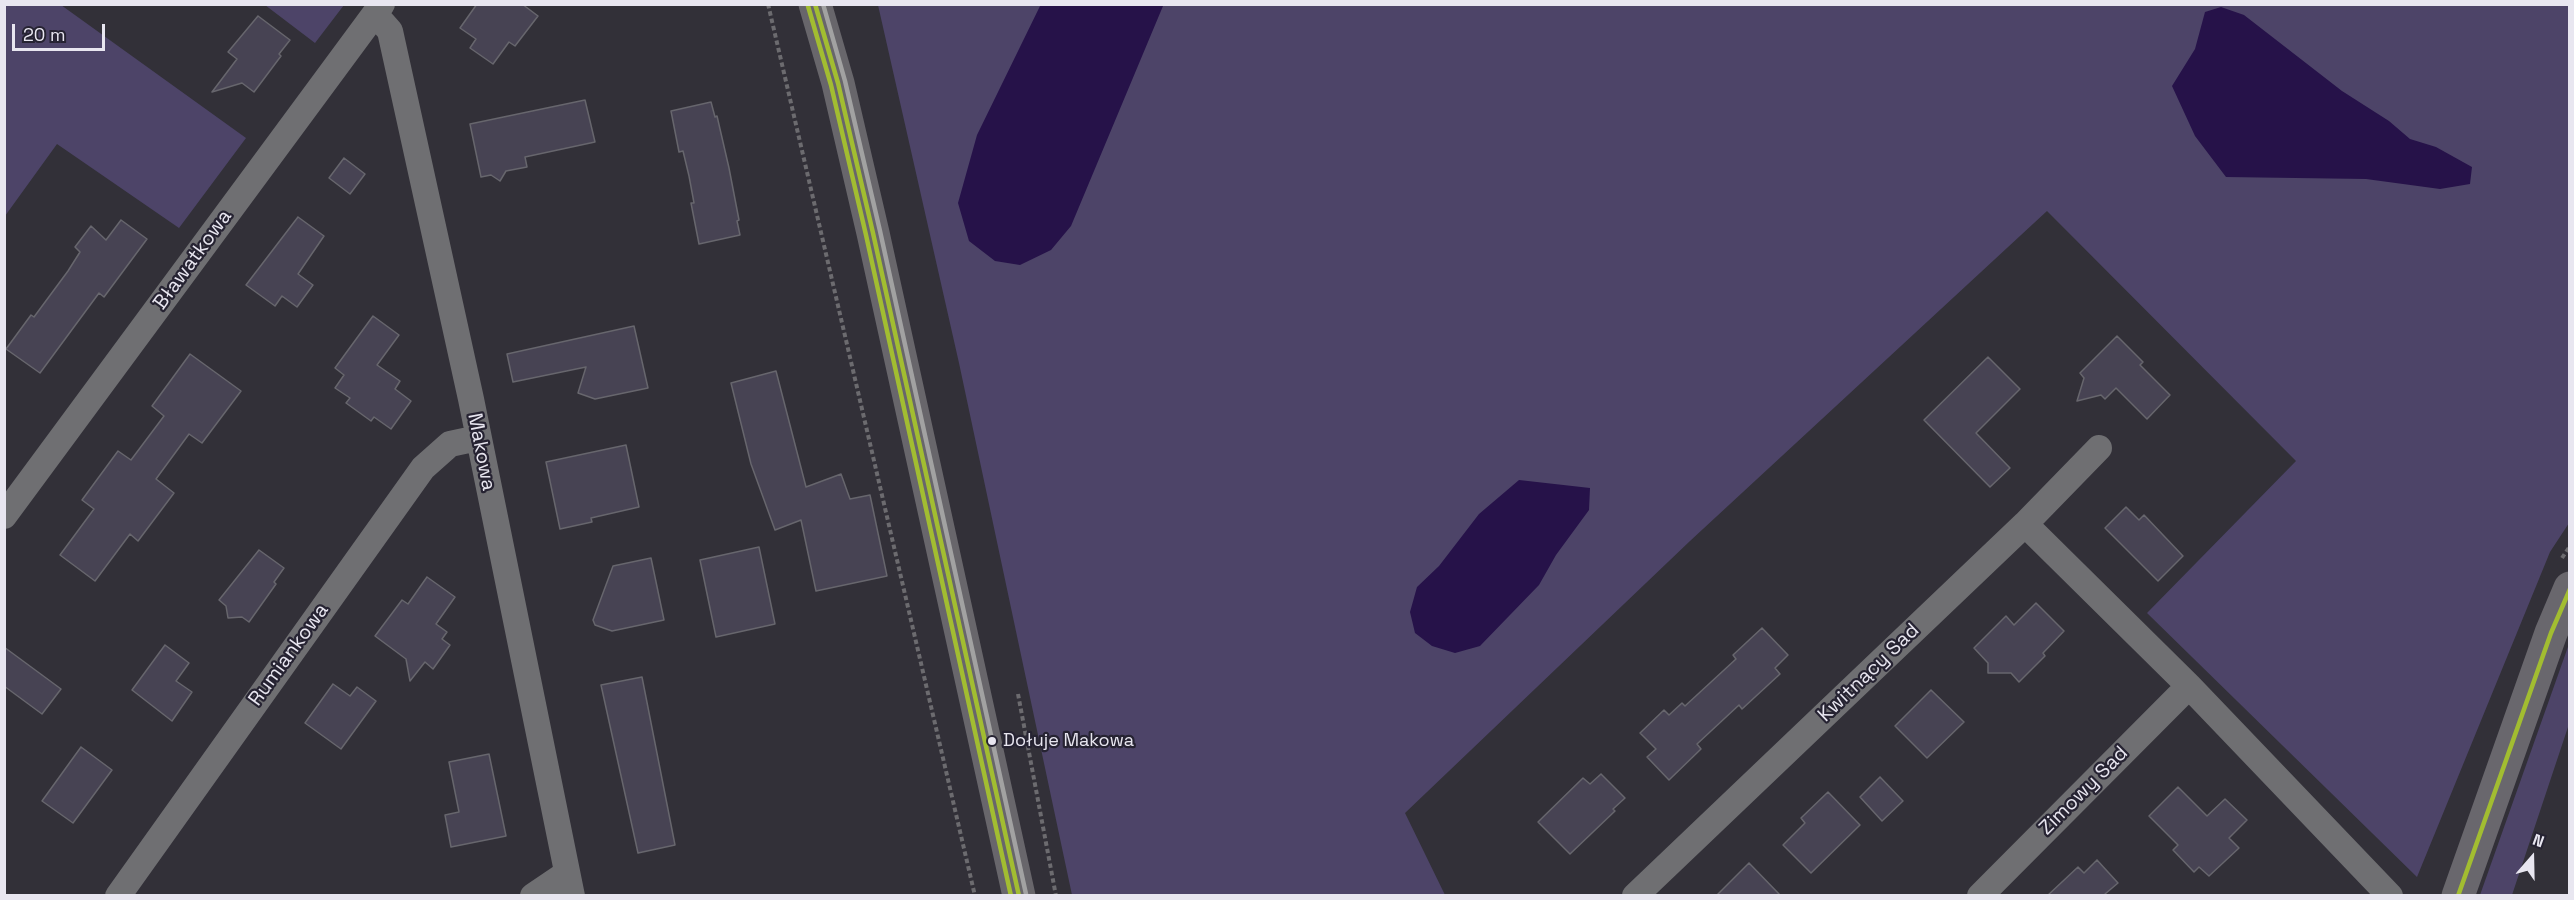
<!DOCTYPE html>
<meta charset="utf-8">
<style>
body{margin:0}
#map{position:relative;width:2574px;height:900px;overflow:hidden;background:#323038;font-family:"Space Grotesk",sans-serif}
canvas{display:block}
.frame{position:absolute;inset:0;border:6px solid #e8e6f0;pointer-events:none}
.north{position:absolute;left:2502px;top:828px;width:60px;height:60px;-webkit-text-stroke:4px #262332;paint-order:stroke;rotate:20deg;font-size:16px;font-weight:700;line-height:24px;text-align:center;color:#e8e6f0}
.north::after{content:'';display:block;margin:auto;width:21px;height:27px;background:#e8e6f0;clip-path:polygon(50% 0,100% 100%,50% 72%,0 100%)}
.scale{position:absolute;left:12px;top:24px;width:93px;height:27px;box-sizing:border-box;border:3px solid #e8e6f0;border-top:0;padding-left:8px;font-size:18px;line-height:21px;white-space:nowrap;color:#e8e6f0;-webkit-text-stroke:4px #262332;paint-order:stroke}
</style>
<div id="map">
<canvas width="2574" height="900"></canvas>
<div class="frame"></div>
<div class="north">N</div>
<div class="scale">20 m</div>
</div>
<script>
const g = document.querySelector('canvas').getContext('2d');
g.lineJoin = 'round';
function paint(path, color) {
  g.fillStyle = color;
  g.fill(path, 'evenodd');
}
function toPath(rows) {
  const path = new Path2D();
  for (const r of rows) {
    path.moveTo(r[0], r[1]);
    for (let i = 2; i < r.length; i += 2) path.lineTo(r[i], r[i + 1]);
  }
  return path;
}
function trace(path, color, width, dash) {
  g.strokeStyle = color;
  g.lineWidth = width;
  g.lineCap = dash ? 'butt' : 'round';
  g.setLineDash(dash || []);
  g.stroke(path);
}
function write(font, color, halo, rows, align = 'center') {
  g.font = font + ' "Space Grotesk",sans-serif';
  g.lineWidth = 4.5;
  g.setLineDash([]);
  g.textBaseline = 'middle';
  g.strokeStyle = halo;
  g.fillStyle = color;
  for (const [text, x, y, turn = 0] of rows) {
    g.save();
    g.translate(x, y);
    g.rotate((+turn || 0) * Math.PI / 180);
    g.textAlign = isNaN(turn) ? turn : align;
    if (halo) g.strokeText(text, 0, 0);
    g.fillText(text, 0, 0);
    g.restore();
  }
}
const green = toPath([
 [5,4,61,5,246,138,179,228,57,144,5,216],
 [265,5,344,5,315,43],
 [878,5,2569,5,2569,523,2550,552,2417,877,2147,613,2296,461,2047,211,1690,541,1405,813,1445,895,1072,895,959,363],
 [2569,644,2569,724,2512,895,2480,895]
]);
const water = toPath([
 [1041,4,1162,4,1163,6,1071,226,1051,250,1020,265,995,261,969,241,958,203,977,135],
 [2221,7,2244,15,2342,91,2389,121,2410,139,2436,147,2472,167,2470,184,2440,189,2366,179,2226,177,2195,136,2172,86,2195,49,2205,12],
 [1519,480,1590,488,1589,510,1556,555,1539,585,1480,646,1455,653,1432,646,1415,633,1410,612,1417,587,1439,566,1479,514]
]);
const building = toPath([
 [477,4,522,4,538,16,515,46,509,42,493,64,470,48,476,39,460,28,477,4],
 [258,16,290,40,279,54,281,56,254,92,242,83,212,92,237,59,228,52,258,16],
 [585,100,595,142,525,157,527,167,506,171,500,181,491,175,481,177,470,124,585,100],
 [711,102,715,117,717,116,729,168,739,220,737,221,740,235,699,244,691,203,694,203,689,176,683,151,679,152,671,111,711,102],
 [344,158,365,174,350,194,329,178,344,158],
 [298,217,324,236,298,274,313,285,297,307,282,296,275,306,246,285,298,217],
 [121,220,147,239,104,297,99,293,40,373,6,349,31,315,34,317,68,271,80,252,75,247,91,226,106,240,121,220],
 [373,316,399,335,377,365,400,381,395,389,411,401,391,429,374,417,371,421,346,403,350,398,335,388,344,375,335,368,373,316],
 [634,326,648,388,595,399,578,393,586,367,513,382,507,354,634,326],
 [2117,336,2143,362,2140,365,2170,395,2147,419,2116,388,2105,399,2101,395,2077,401,2084,378,2080,373,2117,336],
 [190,354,241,391,202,443,189,434,156,479,174,493,138,541,130,534,95,581,60,555,94,509,82,500,118,451,131,460,164,416,152,406,190,354],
 [1988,357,2020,389,1976,433,2010,468,1990,487,1924,420,1988,357],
 [776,371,806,487,841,474,850,499,870,495,887,576,816,591,801,520,775,530,751,464,731,383,776,371],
 [626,445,639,507,591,518,592,522,560,529,546,462,626,445],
 [2126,507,2139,520,2144,515,2183,556,2158,581,2105,528,2126,507],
 [759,547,775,624,716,637,700,560,759,547],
 [259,550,284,568,274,582,276,584,249,622,242,617,228,618,226,606,219,600,259,550],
 [651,558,664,620,612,631,595,625,593,620,613,566,651,558],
 [427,577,455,597,436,624,447,632,442,639,450,645,433,669,425,662,410,681,406,659,375,636,402,600,408,604,427,577],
 [2036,603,2064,631,2043,653,2045,656,2019,682,2011,673,1988,673,1988,663,1974,648,2006,616,2014,625,2036,603],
 [1762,628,1788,655,1775,668,1780,674,1742,709,1739,705,1697,744,1701,749,1669,780,1647,757,1656,749,1640,733,1664,710,1669,715,1682,703,1685,706,1736,659,1733,655,1762,628],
 [165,645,189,663,176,681,192,692,172,721,132,690,165,645],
 [4,647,61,689,42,714,4,686,4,647],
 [642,677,675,845,638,853,601,685,642,677],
 [333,684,350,696,357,687,376,701,341,749,305,723,333,684],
 [1931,690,1964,722,1927,758,1895,726,1931,690],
 [81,747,112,770,73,823,42,801,81,747],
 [489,754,506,836,451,847,445,815,459,812,449,762,489,754],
 [1601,774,1625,798,1613,809,1615,811,1570,854,1538,822,1583,778,1590,784,1601,774],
 [1880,777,1903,801,1882,821,1860,797,1880,777],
 [2178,787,2207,816,2225,799,2247,820,2229,838,2239,848,2209,876,2199,867,2194,872,2173,850,2178,845,2149,816,2178,787],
 [1828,792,1860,825,1811,873,1783,845,1805,823,1801,818,1828,792],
 [2097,860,2118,883,2105,894,2107,896,2047,896,2078,867,2084,873,2097,860],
 [1749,863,1781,896,1716,896,1749,863]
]);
const path = toPath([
 [768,4,975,896],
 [2562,558,2570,546],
 [1018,694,1056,896]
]);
const street = toPath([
 [375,14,390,31,471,399,572,896],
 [4,516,382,4],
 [2025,524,2189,686,2390,896],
 [118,896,423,468,450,444,478,438],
 [533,896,567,873],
 [1635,896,2025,524,2099,448],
 [1980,896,2189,686]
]);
const secondary = toPath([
 [2458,896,2551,633,2570,588]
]);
const primary = toPath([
 [815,4,838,83,873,233,1019,896]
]);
const bus1 = toPath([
 [815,4,838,83,873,233,1019,896],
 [2458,896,2551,633,2570,589]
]);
const bus2 = toPath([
 [808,6,831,85,866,235,1011,896]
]);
const bus3 = toPath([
 [823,4,845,81,880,231,1026,894]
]);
const markers = [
 [992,741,5,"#e8e6f0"]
];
const busNames = [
 ["Dołuje Makowa",1003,741]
];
const streetNames = [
 ["Bławatkowa",193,260,-54],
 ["Makowa",481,452,79],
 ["Rumiankowa",289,655,-54],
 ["Kwitnący Sad",1869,673,-44],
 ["Zimowy Sad",2084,791,-45]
];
paint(green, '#4d4468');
paint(water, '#261249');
paint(building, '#474353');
trace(building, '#67666d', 1.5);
trace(path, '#6c6b6f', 4, [4.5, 3]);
trace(street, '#6f6f72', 26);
trace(secondary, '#69676d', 33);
trace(primary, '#68666b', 33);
trace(bus1, '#a2bd31', 4.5);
trace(bus2, '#a2bd31', 4.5);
trace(bus3, '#a2a2a2', 4.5);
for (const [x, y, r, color] of markers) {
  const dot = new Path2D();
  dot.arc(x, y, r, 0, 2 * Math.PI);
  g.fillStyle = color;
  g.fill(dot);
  trace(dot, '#262332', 2);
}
write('18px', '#e8e6f0', '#262332', busNames, 'left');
write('20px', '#e8e6f0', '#262332', streetNames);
</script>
